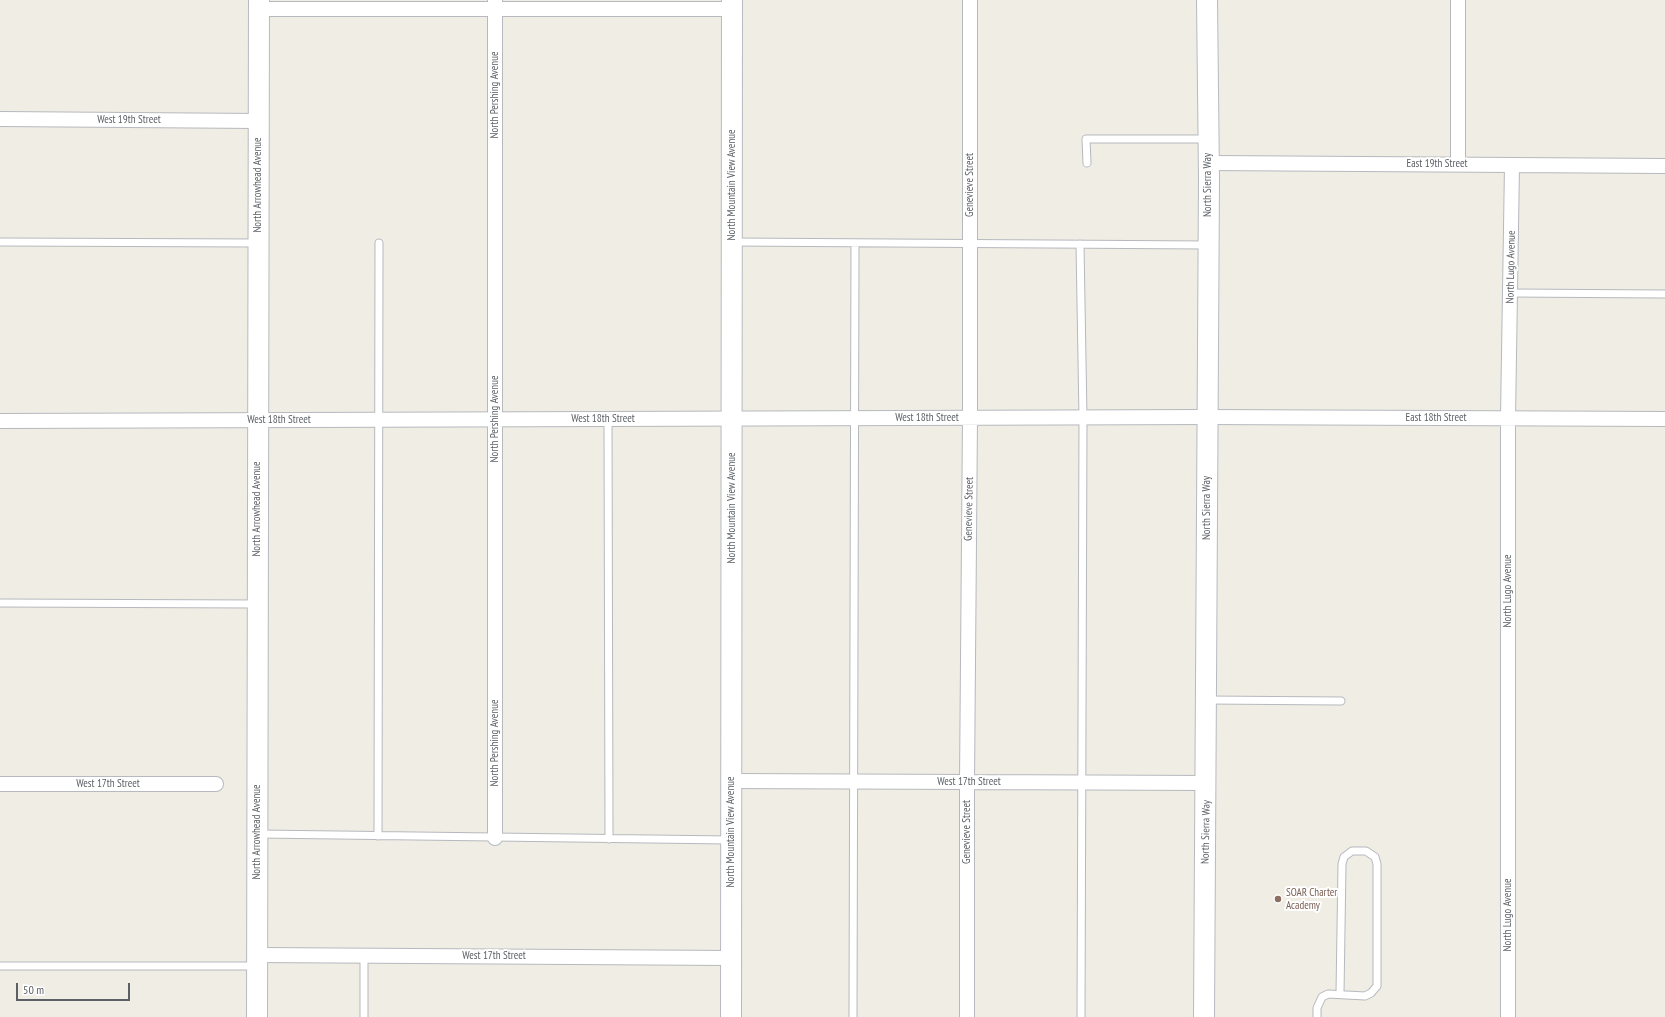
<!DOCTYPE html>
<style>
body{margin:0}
#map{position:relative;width:1665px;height:1017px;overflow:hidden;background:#efede4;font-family:"PT Sans Narrow",sans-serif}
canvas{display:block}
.scale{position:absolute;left:16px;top:983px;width:114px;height:18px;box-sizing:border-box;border:2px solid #5c6065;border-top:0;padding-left:5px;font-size:12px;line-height:14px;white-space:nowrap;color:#5c6065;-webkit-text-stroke:3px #fff;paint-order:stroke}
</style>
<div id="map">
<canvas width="1665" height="1017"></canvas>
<div class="scale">50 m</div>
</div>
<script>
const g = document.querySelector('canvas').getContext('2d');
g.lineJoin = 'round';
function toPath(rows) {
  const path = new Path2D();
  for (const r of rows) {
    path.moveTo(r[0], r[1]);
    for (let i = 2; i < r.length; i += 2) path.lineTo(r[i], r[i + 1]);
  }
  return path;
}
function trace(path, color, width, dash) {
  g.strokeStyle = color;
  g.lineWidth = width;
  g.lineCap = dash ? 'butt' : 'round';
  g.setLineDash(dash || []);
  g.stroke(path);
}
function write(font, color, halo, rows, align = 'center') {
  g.font = font + ' "PT Sans Narrow",sans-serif';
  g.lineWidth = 4;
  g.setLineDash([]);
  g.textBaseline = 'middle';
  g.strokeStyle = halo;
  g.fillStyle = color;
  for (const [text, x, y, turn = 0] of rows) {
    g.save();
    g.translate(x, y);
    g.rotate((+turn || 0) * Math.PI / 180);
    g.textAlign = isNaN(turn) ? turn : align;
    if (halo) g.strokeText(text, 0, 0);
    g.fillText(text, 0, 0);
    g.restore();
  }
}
const lane = toPath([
 [1087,163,1086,139,1207,139],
 [0,242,258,243],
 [732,242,1208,245],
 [1080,244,1083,418,1081,1017],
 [1510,293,1665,294],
 [608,419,609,839],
 [0,603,256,604],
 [1207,700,1341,701],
 [259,834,729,840],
 [378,836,379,243],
 [364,955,364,1017],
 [0,966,256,966],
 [853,1017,855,243],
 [1317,1017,1317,1008,1322,997,1328,994,1365,996,1371,993,1377,986,1377,864,1375,857,1366,851,1352,851,1344,857,1342,864,1340,994]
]);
const street = toPath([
 [495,0,495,838],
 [259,9,732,9],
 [0,119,258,121],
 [1209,163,1665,166],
 [1458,164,1458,0],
 [0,421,1207,417,1665,419],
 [731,781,1207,783],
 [0,784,216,784],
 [257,955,731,958],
 [967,1017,967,782,970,418,970,0],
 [1508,1017,1508,418,1512,165]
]);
const secondary = toPath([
 [257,1017,259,0],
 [731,1017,732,0],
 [1204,1017,1209,179,1207,0]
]);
const markers = [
 [1278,899,4,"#8d6e63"]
];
const streetNames = [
 ["North Pershing Avenue",495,95,-90],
 ["West 19th Street",129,120],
 ["East 19th Street",1437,164],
 ["North Arrowhead Avenue",258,185,-90],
 ["North Mountain View Avenue",732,185,-90],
 ["Genevieve Street",970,185,-90],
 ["North Sierra Way",1208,185,-90],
 ["North Lugo Avenue",1511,267,-89],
 ["West 18th Street",927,418],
 ["East 18th Street",1436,418],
 ["North Pershing Avenue",495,419,-90],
 ["West 18th Street",603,419],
 ["West 18th Street",279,420],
 ["North Mountain View Avenue",732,508,-90],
 ["North Sierra Way",1207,508,-90],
 ["North Arrowhead Avenue",257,509,-90],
 ["Genevieve Street",969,509,-89],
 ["North Lugo Avenue",1508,591,-90],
 ["North Pershing Avenue",495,743,-90],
 ["West 17th Street",969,782],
 ["West 17th Street",108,784],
 ["North Arrowhead Avenue",257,832,-90],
 ["North Mountain View Avenue",731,832,-90],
 ["Genevieve Street",967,832,-90],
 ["North Sierra Way",1206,832,-89],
 ["North Lugo Avenue",1508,915,-90],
 ["West 17th Street",494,956]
];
const educationNames = [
 ["SOAR Charter",1286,893],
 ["Academy",1286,906]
];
trace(lane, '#b6b9be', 9);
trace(street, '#b6b9be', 16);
trace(secondary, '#b7bac0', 22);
trace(lane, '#fff', 7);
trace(street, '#fff', 14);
trace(secondary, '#fff', 20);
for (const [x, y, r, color] of markers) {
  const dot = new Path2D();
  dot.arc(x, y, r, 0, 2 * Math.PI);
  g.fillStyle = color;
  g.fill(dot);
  trace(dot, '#fff', 1.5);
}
write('11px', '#5c6065', '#fff', streetNames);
write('11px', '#785e54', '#fff', educationNames, 'left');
</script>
